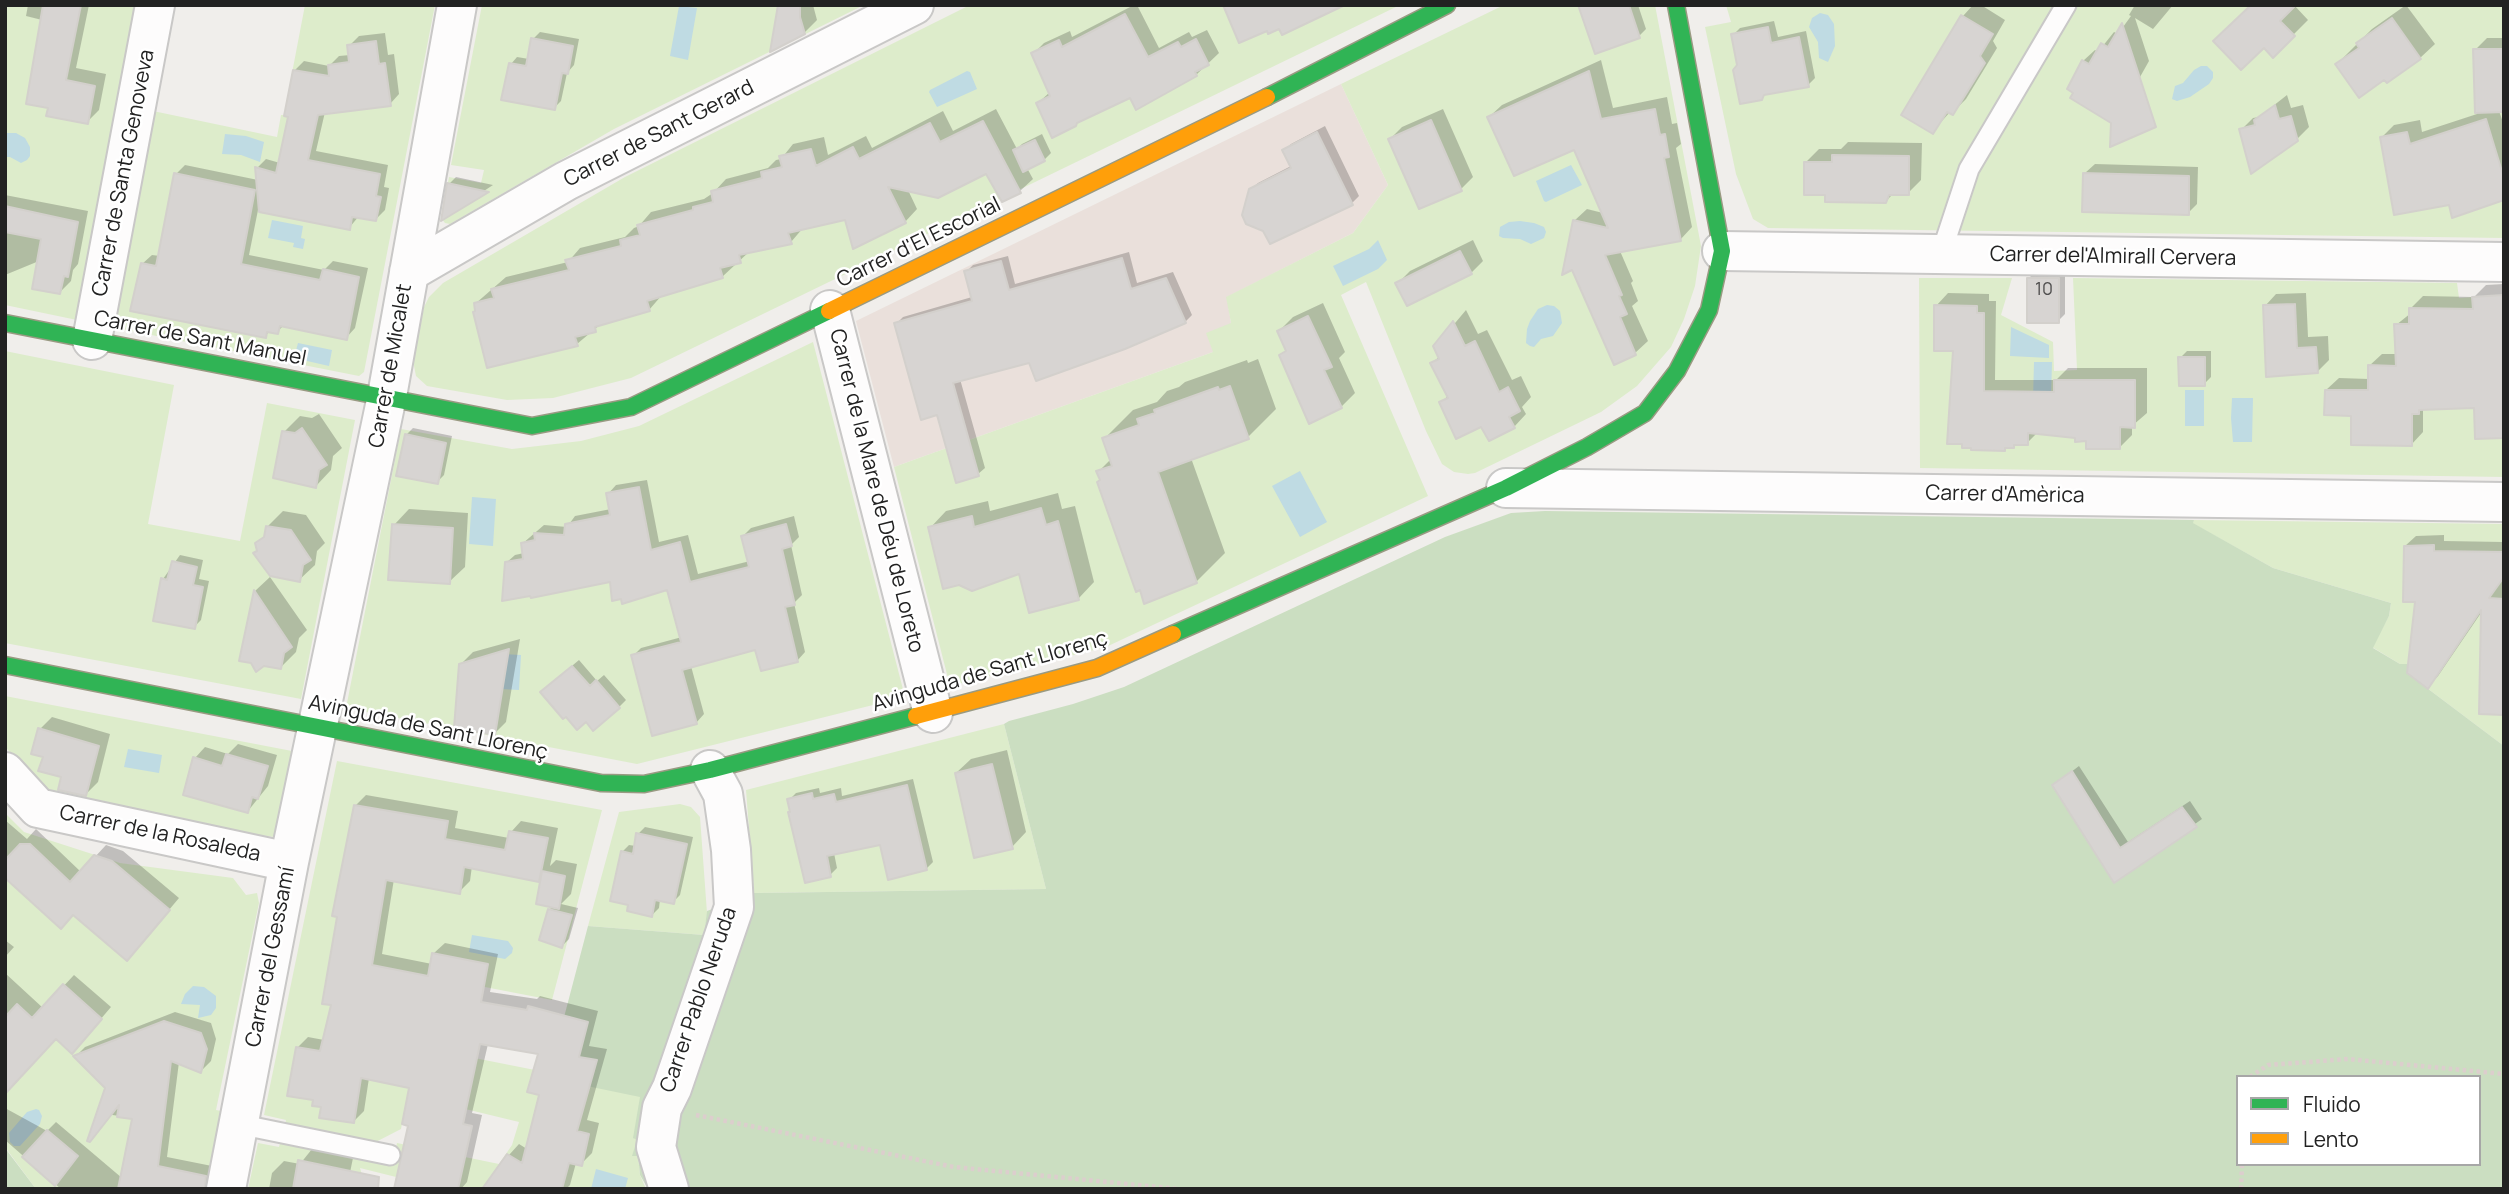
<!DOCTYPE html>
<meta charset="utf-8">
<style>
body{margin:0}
#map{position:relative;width:2509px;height:1194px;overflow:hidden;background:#f0eeeb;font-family:Manrope,sans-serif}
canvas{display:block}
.frame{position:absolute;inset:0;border:7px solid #222;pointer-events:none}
.legend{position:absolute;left:2236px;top:1075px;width:245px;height:91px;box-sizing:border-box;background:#fff;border:2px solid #a7a7a7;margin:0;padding:9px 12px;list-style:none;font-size:21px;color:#222}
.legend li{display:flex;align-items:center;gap:14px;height:35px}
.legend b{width:35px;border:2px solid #a7a7a7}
</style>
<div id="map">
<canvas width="2509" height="1194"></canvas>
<div class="frame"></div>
<ul class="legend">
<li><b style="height:9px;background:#30b455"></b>Fluido</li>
<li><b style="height:9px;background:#ff9f0a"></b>Lento</li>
</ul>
</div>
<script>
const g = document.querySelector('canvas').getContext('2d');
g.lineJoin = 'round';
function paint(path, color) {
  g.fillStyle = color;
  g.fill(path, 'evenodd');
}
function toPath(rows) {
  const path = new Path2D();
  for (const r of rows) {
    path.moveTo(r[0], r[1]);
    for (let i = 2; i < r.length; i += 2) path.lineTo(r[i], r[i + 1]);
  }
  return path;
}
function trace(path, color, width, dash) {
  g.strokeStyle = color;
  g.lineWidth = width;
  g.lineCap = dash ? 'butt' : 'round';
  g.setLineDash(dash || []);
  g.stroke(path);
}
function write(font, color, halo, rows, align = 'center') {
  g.font = font + ' Manrope,sans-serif';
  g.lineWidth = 5;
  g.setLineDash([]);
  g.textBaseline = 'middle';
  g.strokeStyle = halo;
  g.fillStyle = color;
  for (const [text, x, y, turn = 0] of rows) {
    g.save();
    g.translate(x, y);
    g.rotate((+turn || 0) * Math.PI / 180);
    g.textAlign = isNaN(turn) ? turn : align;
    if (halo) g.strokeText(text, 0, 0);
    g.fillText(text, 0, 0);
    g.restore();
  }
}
const military = toPath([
 [1341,84,1388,185,1353,233,1227,297,1231,323,1213,352,894,467,856,321]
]);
const grass = toPath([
 [6,5,138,5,77,320,5,305],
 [305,5,435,5,364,372,359,376,111,327,153,111,277,137,281,115,284,115],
 [482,5,864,5,614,129,450,224,445,223,441,218,449,177,481,183,484,170,451,165],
 [970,5,1400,5,631,378,553,398,507,400,427,386,416,376,413,361,424,307,429,297,443,283,625,177],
 [1504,5,1655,5,1701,246,1695,286,1684,319,1671,347,1637,386,1601,412,1475,473,1468,474,1454,472,1442,464,1426,431,1366,282,1341,295,1428,496,1106,647,950,686,894,467,1213,352,1206,333,1231,323,1226,297,1353,233,1388,185,1341,84],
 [1726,5,2504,5,2504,238,1768,228,1753,219,1736,174,1705,27,1731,22],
 [1919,278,2012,278,2001,315,2053,342,2054,371,2077,370,2073,278,2457,283,2459,298,2504,295,2504,477,1920,468],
 [813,342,905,697,637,764,346,708,401,429,512,449,581,441,639,426],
 [5,351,174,385,148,524,240,541,267,403,355,420,301,699,5,643],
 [2194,520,2504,524,2504,746,2407,673,2407,664,2400,664,2372,647,2389,616,2391,603,2273,568,2192,523],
 [5,696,292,751,274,837,131,817,49,791,5,747],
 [1004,724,1046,889,754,893,746,790],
 [337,761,602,810,552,1000,428,976,414,1046,550,1073,671,1022,634,1138,637,1139,633,1156,638,1156,640,1175,646,1189,394,1189,396,1177,360,1168,366,1189,248,1189,258,1143,279,1147,281,1140,394,1159,397,1143,499,1164,512,1145,519,1122,453,1106,407,1099,401,1129,366,1147,284,1129,286,1120,264,1115],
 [680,804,691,807,700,817,707,913,704,935,588,926,619,812],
 [5,813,24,832,120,863,233,878,246,895,257,893,259,903,216,1110,235,1114,217,1189,36,1189,5,1147]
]);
const forest = toPath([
 [1545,511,2194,520,2193,523,2273,568,2391,603,2389,616,2373,648,2400,664,2408,664,2407,673,2504,746,2504,1189,648,1189,640,1175,638,1156,632,1156,637,1140,633,1138,640,1097,548,1078,588,926,704,935,707,911,754,893,1046,889,1004,724,1009,721,1073,704,1124,687,1445,537,1511,513],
 [2238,1077,2479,1077,2479,1164,2238,1164],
 [5,1148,36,1189,5,1189]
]);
const water = toPath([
 [679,6,697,8,688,60,670,56],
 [1820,13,1828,15,1834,24,1835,46,1828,62,1819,58,1818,42,1809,27,1812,18],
 [2201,66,2207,66,2213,72,2213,78,2209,84,2190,97,2177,101,2172,99,2175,86,2183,83,2194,70],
 [967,71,970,72,977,89,937,107,929,92,930,90],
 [5,133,16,133,25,138,30,147,30,156,27,160,21,163,10,157,5,157],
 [225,134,246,136,264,142,260,162,241,155,222,154],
 [1571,165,1582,185,1546,202,1544,201,1536,181],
 [272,220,303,226,301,238,305,239,303,249,293,247,294,243,268,238],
 [1520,221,1534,223,1544,227,1546,232,1544,238,1531,244,1520,239,1503,238,1499,236,1500,227,1509,222],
 [1378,240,1387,260,1378,269,1343,286,1333,266,1369,249],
 [1547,305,1554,306,1560,311,1562,323,1553,336,1541,339,1534,347,1530,346,1526,343,1527,329,1530,321,1538,309],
 [2011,327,2049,345,2049,358,2010,356],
 [298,343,332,350,329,366,294,358],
 [2034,362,2052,362,2051,399,2033,399],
 [2185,390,2204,390,2204,426,2185,426],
 [2232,398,2253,398,2252,442,2233,442,2231,418],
 [1300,471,1327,522,1300,537,1272,486],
 [472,497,496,499,493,546,469,544],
 [503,654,521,655,519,690,500,689],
 [128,749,162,755,159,773,124,767],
 [472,935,508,941,513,948,512,953,505,959,469,952],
 [193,986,204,987,216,996,216,1008,211,1015,198,1018,200,1005,181,1004,185,994],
 [36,1109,39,1110,42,1116,40,1124,20,1146,14,1146,10,1142,9,1133,27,1112],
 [596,1169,628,1178,625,1189,591,1189]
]);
const shadow = toPath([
 [28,5,89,5,76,68,106,74,99,110,87,122,49,115,42,20,26,16],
 [780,5,813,5,817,20,804,33],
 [1134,5,1137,5,1159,48,1189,32,1192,37,1207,30,1219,53,1196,75,1130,96,1038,103,1050,92,1033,54,1044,43,1070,31,1072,37],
 [1579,5,1638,5,1646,29,1639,36],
 [1973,5,1981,5,2005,20,1993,41,1997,48,1966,99,1952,113,1950,112,1932,132,1904,115,1963,16],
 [2135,5,2173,5,2153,29,2135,18,2149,61,2122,109,2083,61,2095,50,2098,52,2114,32,2118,34,2131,16,2129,15],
 [2253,5,2294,5,2308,20,2273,55],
 [2406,5,2435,44,2420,58,2384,77,2337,64,2372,29],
 [1774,21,1778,37,1806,31,1815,78,1808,85,1766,93,1761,99,1738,65,1733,35,1740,28],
 [540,32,579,39,574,65,567,73,561,101,554,108,511,64,517,57,529,59,533,39],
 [385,33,388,55,394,54,399,94,390,104,325,112,316,151,388,165,384,187,389,188,385,210,376,219,359,216,349,228,258,210,249,255,324,270,333,261,368,268,355,328,346,338,284,325,277,332,270,331,265,336,142,264,152,255,160,256,176,174,185,165,258,180,257,168,266,159,280,163,290,115,295,70,304,61,329,66,339,56,350,55,349,46,359,36],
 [2487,38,2504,38,2504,111,2499,111,2504,125,2504,198,2451,203,2381,138,2394,125,2420,120,2422,132,2477,114,2475,50],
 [1601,60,1613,108,1667,97,1672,124,1677,123,1681,144,1676,148,1692,227,1680,240,1620,251,1633,281,1631,283,1638,301,1632,306,1648,341,1635,353,1614,363,1574,221,1587,209,1603,213,1575,147,1489,117,1502,105],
 [2287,95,2291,108,2303,105,2309,127,2297,139,2241,130,2253,118,2259,117],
 [996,109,1017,149,1022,144,1042,134,1051,153,1044,160,1027,168,1033,179,1020,191,1002,200,986,172,908,190,917,209,905,222,846,217,803,228,791,242,750,251,722,277,662,295,649,310,602,323,577,344,477,310,475,304,506,277,568,262,580,248,625,237,634,228,639,226,651,212,704,199,713,193,726,179,768,168,776,160,781,159,793,144,824,137,828,155,866,136,872,148,943,111,953,131],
 [1443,109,1473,177,1461,189,1420,207,1390,139,1402,127],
 [1325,126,1359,196,1352,203,1250,190,1258,183,1291,166,1284,151,1291,144],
 [1848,142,1922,143,1921,180,1908,193,1894,193,1886,201,1827,193,1806,162,1819,149,1841,149],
 [2095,164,2198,167,2197,204,2188,213,2085,173],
 [456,177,493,185,443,218,449,184],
 [5,195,88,211,78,264,73,270,71,281,60,292,39,261,5,275],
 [1473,240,1483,261,1471,273,1397,284,1410,271],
 [1129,252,1137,283,1173,272,1192,315,1185,322,960,379,985,468,978,474,939,413,896,324,903,317,972,297,966,272,973,265,1008,256,1015,284],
 [2035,272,2065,272,2065,314,2058,321,2028,279],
 [2504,284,2504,436,2475,406,2423,408,2423,432,2411,445,2353,414,2326,390,2339,378,2369,379,2369,366,2382,354,2397,354,2396,325,2411,313,2411,308,2423,296,2474,297,2486,285],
 [1948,293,1989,294,1989,301,1996,301,1995,380,2056,380,2068,368,2147,368,2147,413,2132,426,2132,435,2120,447,2077,436,2038,432,2027,443,2017,443,2004,449,1936,306],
 [2306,293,2308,337,2328,336,2329,360,2317,372,2268,375,2265,306,2276,294],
 [1323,303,1345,352,1339,358,1355,393,1341,407,1281,355,1287,349,1279,331,1293,317],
 [1466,310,1478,334,1487,330,1512,380,1521,376,1531,397,1522,407,1526,414,1514,427,1482,424,1441,402,1448,396,1432,363,1440,356,1435,347],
 [2187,351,2211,351,2211,377,2204,384,2180,358],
 [1258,359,1276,409,1248,437,1191,458,1225,553,1196,582,1101,480,1098,472,1111,459,1104,439,1133,410,1157,402,1167,391,1179,387,1185,382,1247,360,1248,363],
 [319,414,342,448,333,456,331,470,316,486,284,432,300,416,312,418],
 [413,428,452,436,444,475,437,482,406,435],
 [647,480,659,542,688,535,698,574,750,561,743,536,751,528,794,516,799,537,791,545,802,595,794,603,805,652,797,661,756,648,691,666,704,714,696,723,633,656,641,648,682,637,668,588,506,563,515,555,524,553,522,544,544,525,567,527,575,516,611,509,608,494,616,485],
 [1058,493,1062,509,1075,506,1094,582,1078,599,1020,572,960,583,930,528,946,511,988,501,990,511],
 [409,509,468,513,465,567,449,582,394,525],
 [283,511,306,515,325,543,317,551,315,565,299,580,258,550,257,544,266,535,267,527],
 [2444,535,2444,541,2504,542,2504,713,2483,610,2438,676,2428,687,2417,600,2405,546,2416,536],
 [180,555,203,560,199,579,209,581,201,620,194,627,163,579],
 [270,577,307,630,299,638,296,652,281,667,241,660,255,591],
 [520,639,506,722,494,734,461,664,473,652],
 [579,660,597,681,604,675,626,700,619,707,549,685],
 [52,717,110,734,98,782,86,794,63,776,45,756,40,729],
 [238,744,277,755,268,786,248,811,195,758,205,747,228,754],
 [1007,750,1026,832,1012,847,956,773,971,759],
 [2079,766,2128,842,2190,801,2202,819,2115,881,2054,785],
 [913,779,933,862,926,869,881,843,834,853,837,868,830,875,792,810,789,800,796,793,819,788,820,793,841,788,842,796],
 [366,795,458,811,455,828,509,838,511,832,521,821,558,828,550,866,556,860,577,864,571,894,561,904,578,908,569,939,562,946,549,910,553,906,543,875,539,880,472,866,470,881,459,892,394,879,382,954,432,964,434,953,445,943,498,954,490,992,537,999,540,996,598,1011,589,1046,607,1049,587,1120,599,1123,592,1153,581,1164,576,1163,570,1185,566,1189,484,1189,509,1155,519,1144,527,1149,541,1094,540,1052,488,1044,472,1113,482,1115,467,1182,461,1189,396,1189,411,1124,411,1087,369,1078,364,1111,353,1122,323,1106,315,1098,297,1048,308,1037,324,1040,333,1004,355,806],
 [5,820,27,839,36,829,81,872,106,845,123,851,179,898,137,948,5,876],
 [645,827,693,837,680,895,673,902,660,899,659,908,652,915,630,903,622,852,629,845,636,846,638,834],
 [5,940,14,947,5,957],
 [5,973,43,1008,74,975,111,1007,82,1041,56,1037,5,1071],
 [175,1012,211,1023,216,1039,211,1061,201,1071,179,1062,167,1157,212,1166,207,1189,61,1189,5,1140,5,1108,47,1131,56,1122,122,1178,134,1118,98,1113,107,1087,76,1056,85,1047],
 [312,1149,353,1158,347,1187,353,1189,269,1189,272,1173,284,1161,300,1164]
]);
const building = toPath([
 [43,5,81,5,66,80,95,86,88,124,46,116,48,108,26,104,43,5],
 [778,5,800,5,800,17,805,34,770,52,778,5],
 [1223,5,1345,5,1282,35,1279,29,1268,34,1267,31,1239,43,1223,5],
 [1578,5,1629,5,1640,38,1595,54,1578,5],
 [2251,5,2296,5,2280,21,2295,36,2273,58,2264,48,2241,70,2213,41,2251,5],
 [1125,14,1148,57,1178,42,1181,47,1196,39,1209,65,1195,72,1197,76,1136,110,1130,98,1077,123,1076,126,1052,138,1036,103,1050,96,1031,53,1059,40,1062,47,1125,14],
 [1961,15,1993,34,1980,56,1985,63,1953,115,1947,112,1933,134,1901,115,1961,15],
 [2392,18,2421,59,2387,83,2384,80,2359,98,2335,64,2359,48,2356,43,2392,18],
 [2122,23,2156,127,2110,147,2111,123,2070,98,2073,93,2067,89,2082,60,2089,64,2101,43,2108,47,2122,23],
 [1768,27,1771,43,1799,37,1809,87,1764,95,1762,100,1740,104,1733,70,1737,65,1731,34,1768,27],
 [531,38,573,46,568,74,562,73,555,110,501,100,509,63,526,66,531,38],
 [376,41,379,64,385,63,391,106,318,115,308,160,380,174,376,196,381,197,376,221,352,217,350,230,259,212,255,167,276,173,288,117,284,116,293,70,329,76,328,65,349,62,347,45,376,41],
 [2473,49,2503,49,2504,112,2475,113,2473,49],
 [1589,71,1601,119,1655,109,1660,135,1665,134,1669,157,1664,158,1681,241,1605,255,1622,295,1619,296,1627,314,1620,317,1636,355,1614,365,1572,270,1562,275,1573,220,1608,228,1574,150,1514,176,1487,117,1589,71],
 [2275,105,2279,119,2291,116,2298,141,2251,174,2239,129,2255,125,2254,120,2275,105],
 [2486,119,2504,178,2504,200,2452,218,2449,205,2394,215,2380,137,2407,132,2410,144,2486,119],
 [1431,120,1462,191,1419,209,1388,139,1431,120],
 [983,121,1021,193,1002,202,986,174,938,198,888,187,906,223,853,249,845,220,788,233,792,244,739,255,741,263,720,268,723,278,647,301,650,311,595,327,596,332,575,337,578,346,487,368,473,312,475,311,474,303,494,298,491,289,569,270,565,260,621,246,620,240,640,235,637,225,693,210,693,207,713,202,711,191,762,178,761,172,782,167,779,156,811,149,816,166,853,147,859,159,930,123,940,142,983,121],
 [1317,132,1353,205,1270,244,1263,231,1246,224,1242,215,1249,189,1291,168,1282,150,1317,132],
 [1035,140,1045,161,1023,172,1013,150,1035,140],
 [1832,155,1909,156,1909,195,1889,195,1886,203,1825,202,1825,195,1804,195,1804,162,1832,162,1832,155],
 [174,173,255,190,241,264,320,280,323,269,359,277,347,340,280,326,278,334,267,332,266,338,130,311,141,263,156,266,174,173],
 [2083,173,2189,176,2189,215,2082,212,2083,173],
 [447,183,489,192,441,221,447,183],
 [5,206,78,222,68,277,64,276,60,294,32,289,41,239,5,232,5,206],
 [1460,251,1472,274,1407,306,1395,283,1460,251],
 [1122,258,1131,289,1166,278,1186,323,1125,349,1036,381,1029,363,953,383,979,476,956,483,937,415,921,420,894,323,972,301,964,271,1001,261,1009,290,1122,258],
 [2027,278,2059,278,2059,323,2027,323,2027,278],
 [2504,295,2504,438,2475,439,2474,408,2419,410,2419,414,2412,414,2412,446,2351,445,2351,416,2324,415,2325,390,2368,390,2368,365,2396,366,2394,324,2409,324,2409,308,2473,309,2472,297,2504,295],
 [2295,304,2297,348,2316,347,2318,373,2266,377,2263,305,2295,304],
 [1934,305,1977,306,1977,313,1984,313,1984,391,2054,392,2054,380,2135,380,2135,428,2120,427,2120,449,2086,449,2086,441,2075,442,2075,438,2028,433,2028,445,2014,445,2014,448,2005,448,2005,451,1971,450,1971,448,1962,448,1962,444,1947,444,1953,351,1934,351,1934,305],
 [1308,316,1332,367,1324,370,1342,408,1309,424,1279,355,1286,351,1277,331,1308,316],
 [1453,321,1465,346,1475,341,1499,392,1508,387,1520,411,1509,417,1515,428,1489,441,1481,427,1456,439,1439,402,1448,398,1430,363,1439,359,1433,346,1453,321],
 [2178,357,2205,357,2205,386,2179,386,2178,357],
 [1230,386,1249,439,1158,472,1197,583,1144,604,1140,590,1136,592,1097,482,1100,480,1096,471,1112,466,1102,438,1139,425,1137,419,1155,413,1154,410,1218,387,1219,390,1230,386],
 [302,428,327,465,319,470,316,488,273,478,282,431,295,433,302,428],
 [405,434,446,443,438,484,396,476,405,434],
 [639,487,651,550,680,542,690,582,749,567,741,536,786,524,792,546,782,549,795,605,785,607,798,662,761,671,755,650,682,670,697,724,652,736,631,655,681,642,667,590,622,604,621,599,612,601,610,582,531,598,530,596,502,601,505,562,523,559,521,543,535,540,534,533,564,535,565,524,610,515,606,493,639,487],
 [1041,508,1046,525,1058,521,1079,600,1029,613,1019,574,972,591,959,585,943,589,928,527,972,516,974,527,1041,508],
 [392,524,453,528,450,584,388,580,392,524],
 [266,526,291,530,311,560,303,565,300,582,270,576,253,553,257,551,255,543,264,537,266,526],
 [2434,545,2434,551,2504,552,2504,577,2489,598,2504,599,2504,715,2479,714,2481,610,2428,689,2407,673,2415,602,2403,602,2404,546,2434,545],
 [172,561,197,567,193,585,203,587,195,629,153,621,161,578,167,580,172,561],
 [254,590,292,647,284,653,281,669,264,666,256,672,251,663,239,661,254,590],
 [509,649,495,735,454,728,459,664,509,649],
 [572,666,590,686,596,680,620,708,593,731,586,722,577,730,566,717,563,719,540,692,572,666],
 [38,728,99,746,86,796,58,790,61,777,38,771,43,757,31,754,38,728],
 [226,754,268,766,258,799,252,797,248,813,183,795,193,757,222,766,226,754],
 [992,764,1013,849,974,858,955,773,992,764],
 [2072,771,2120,848,2182,807,2197,827,2114,883,2052,785,2072,771],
 [907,785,927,870,888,880,880,845,827,856,831,877,805,883,788,812,790,812,787,799,812,793,813,799,834,794,836,802,907,785],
 [354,805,448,821,445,839,505,850,509,831,548,838,539,882,464,867,460,894,386,880,372,965,428,976,432,953,488,964,481,1002,527,1010,528,1006,588,1022,579,1057,597,1060,577,1131,589,1134,582,1166,569,1163,562,1189,482,1189,507,1154,522,1163,539,1095,527,1092,538,1054,480,1044,463,1124,472,1126,458,1189,394,1189,408,1126,402,1124,409,1088,361,1078,354,1123,319,1118,321,1107,312,1106,313,1100,287,1096,296,1047,320,1051,331,1005,322,1004,337,917,332,916,354,805],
 [636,833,687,844,674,904,655,900,652,917,627,911,628,905,610,901,621,851,633,854,636,833],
 [20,844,30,844,70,882,94,855,112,861,170,910,127,961,73,915,61,929,5,878,5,860,20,844],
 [542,871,565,876,559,909,536,904,542,871],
 [548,909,572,915,562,948,539,940,548,909],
 [63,984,102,1019,72,1054,56,1039,5,1094,5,1017,17,1004,32,1018,63,984],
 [164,1021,201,1033,207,1049,201,1073,171,1061,158,1166,206,1176,205,1189,118,1189,132,1119,117,1117,119,1105,90,1142,87,1141,105,1088,73,1056,164,1021],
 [47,1130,78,1156,55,1186,22,1157,47,1130],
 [298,1160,379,1177,378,1189,293,1189,298,1160]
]);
const path = toPath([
 [2250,1077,2268,1065,2348,1059,2504,1074],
 [696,1115,954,1167,1179,1189],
 [2241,1189,2242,1164]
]);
const lane = toPath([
 [1941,254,1969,169,2066,5],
 [238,1124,390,1155]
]);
const street = toPath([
 [1722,251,2504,262],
 [409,272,566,181,914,5],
 [830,310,933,713],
 [92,340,155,5],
 [1506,488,2504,502],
 [5,772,38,808,289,862],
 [226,1189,289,862,387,396,457,5],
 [669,1189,656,1147,662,1108,672,1088,734,907,731,850,723,794,710,770]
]);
const fast = toPath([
 [1267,97,1447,5],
 [5,323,532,426,631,407,829,311],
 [1173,634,1506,488,1587,447,1645,413,1677,371,1709,310,1722,251,1676,5],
 [5,665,601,783,644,784,710,770,916,716]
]);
const slow = toPath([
 [829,311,1267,97],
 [916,716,1097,668,1173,634]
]);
const numberNames = [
 ["10",2044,290]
];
const streetNames = [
 ["Carrer de Sant Gerard",659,134,-27],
 ["Carrer de Santa Genoveva",124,173,-79],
 ["Carrer d'El Escorial",919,243,-26],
 ["Carrer del'Almirall Cervera",2113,257,1],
 ["Carrer de Sant Manuel",200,339,11],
 ["Carrer de Micalet",391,366,-80],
 ["Carrer de la Mare de Déu de Loreto",876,491,76],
 ["Carrer d'Amèrica",2005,495,1],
 ["Avinguda de Sant Llorenç",990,672,-16],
 ["Avinguda de Sant Llorenç",428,728,12],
 ["Carrer de la Rosaleda",160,834,12],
 ["Carrer del Gessamí",271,957,-79],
 ["Carrer Pablo Neruda",699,1000,-71]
];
paint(military, '#eae0db');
paint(grass, '#ddeccb');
paint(forest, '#cbdec1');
paint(water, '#bfdbe3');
paint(shadow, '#0003');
paint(building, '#d7d4d2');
trace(building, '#d3d0cc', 2);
trace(lane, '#c9c8c7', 23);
trace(street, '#c9c8c7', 42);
trace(fast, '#999a82', 19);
trace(slow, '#999a82', 19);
trace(path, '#dccecd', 4.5, [3.5, 3.5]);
trace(lane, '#fdfcfc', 19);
trace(street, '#fdfcfc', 38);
trace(fast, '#30b455', 16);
trace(slow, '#ff9f0a', 16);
write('18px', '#4f4e4e', null, numberNames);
write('21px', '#222', '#fff', streetNames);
</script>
